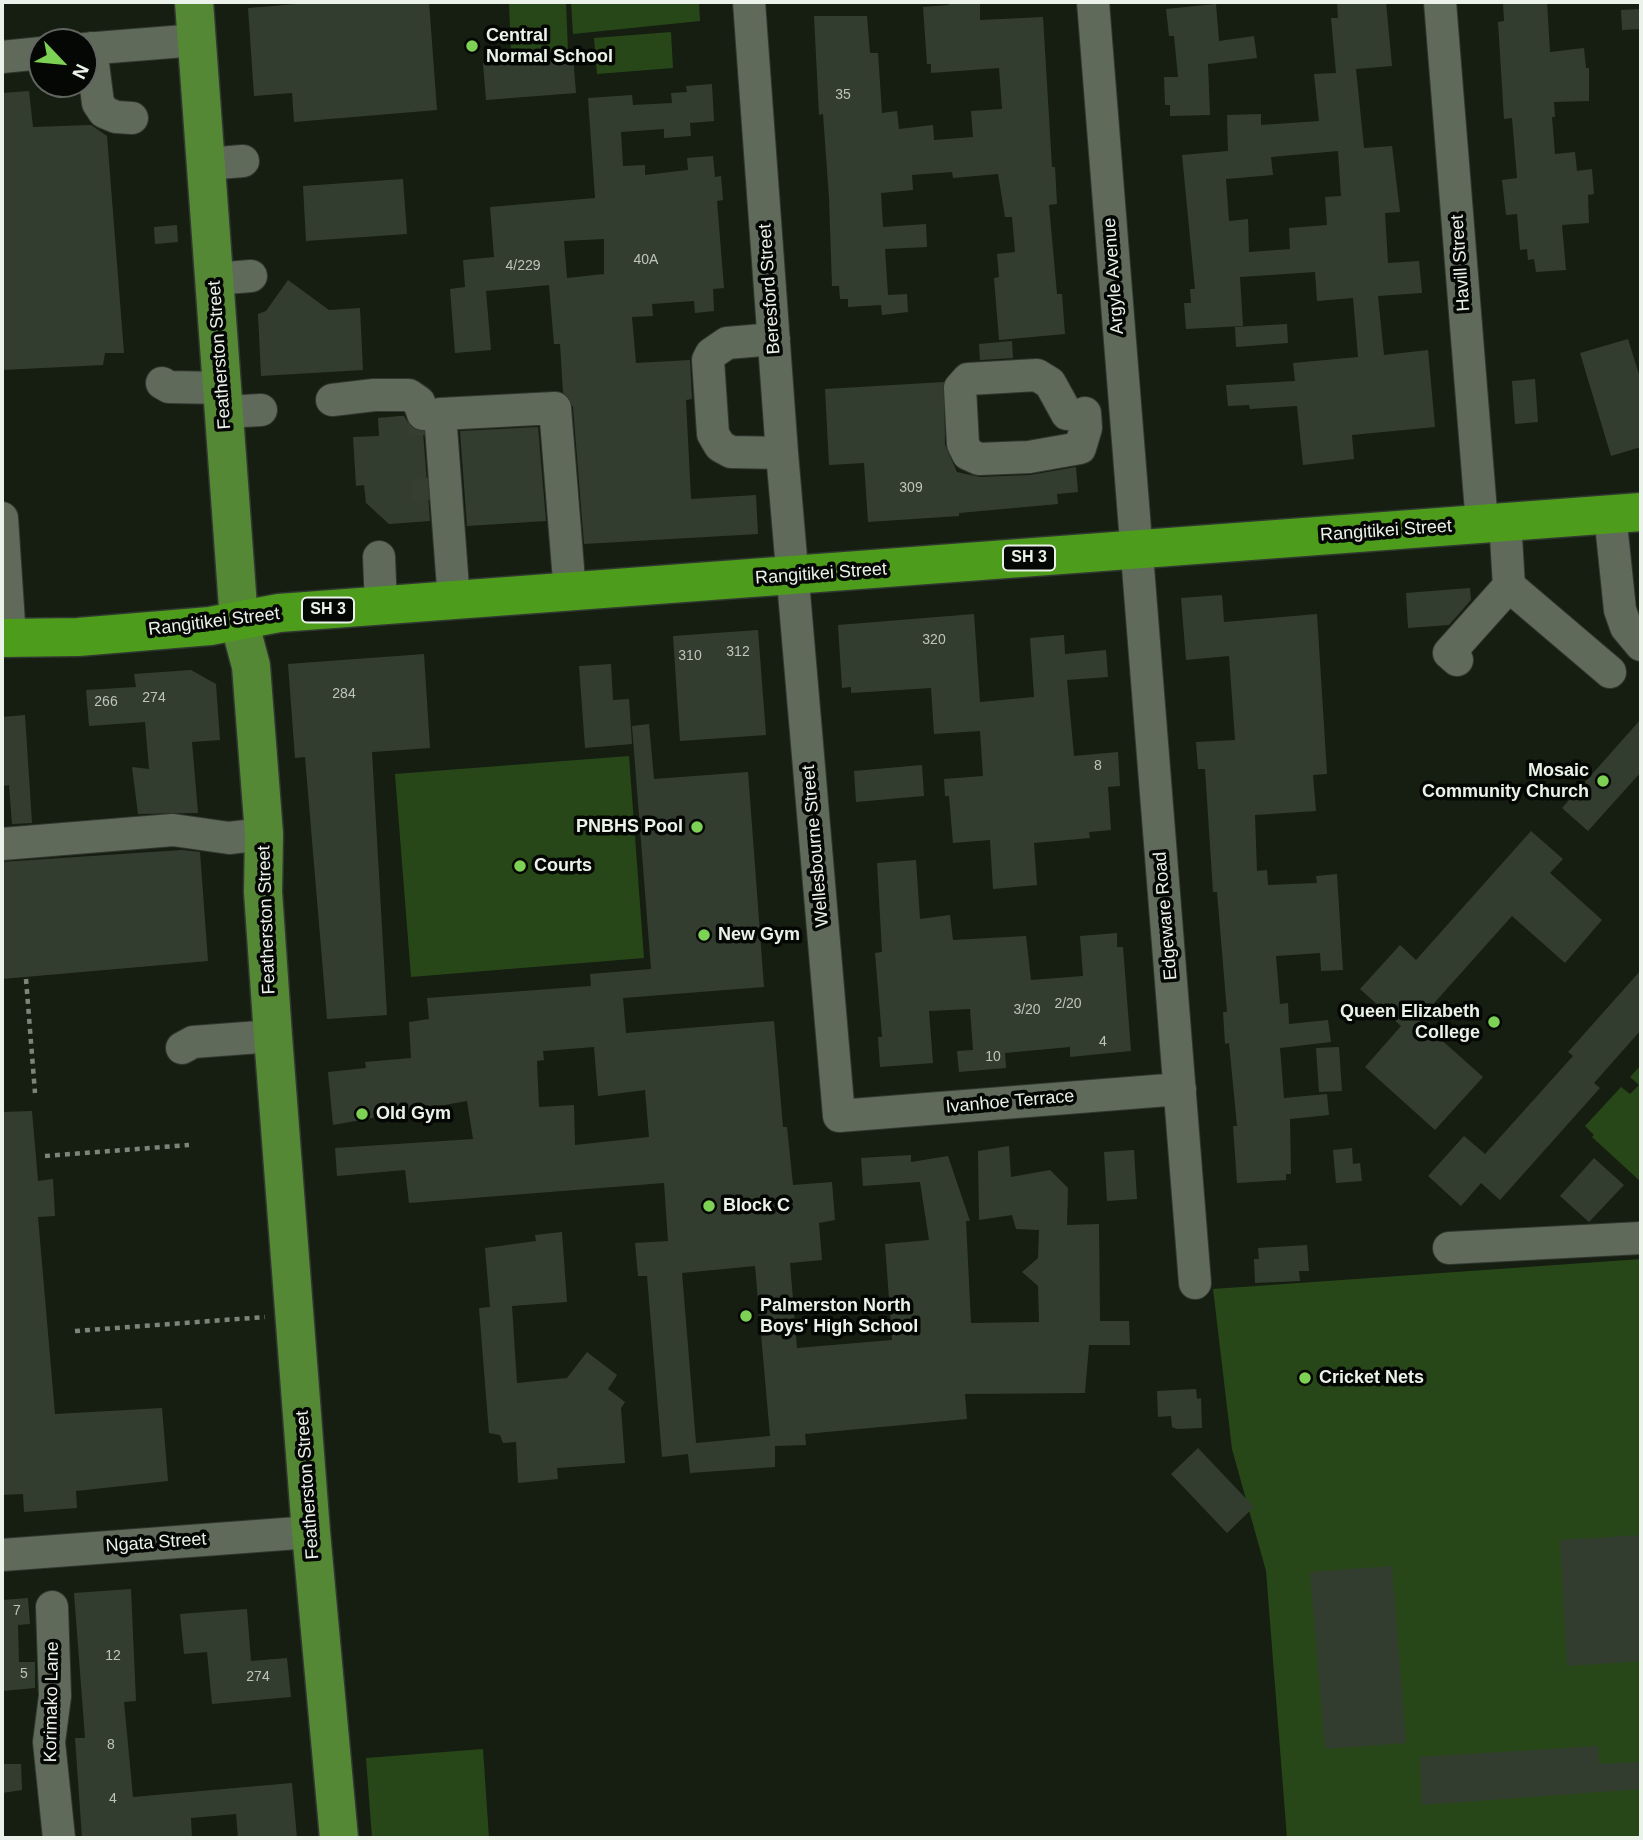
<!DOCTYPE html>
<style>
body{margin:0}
#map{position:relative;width:1643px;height:1840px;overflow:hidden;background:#161e12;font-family:Arial,sans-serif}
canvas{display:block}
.frame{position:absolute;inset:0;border:4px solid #ebf2e9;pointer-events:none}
.north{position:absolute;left:28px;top:28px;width:70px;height:70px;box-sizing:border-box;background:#050704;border:2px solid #616560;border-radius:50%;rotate:116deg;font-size:19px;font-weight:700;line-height:28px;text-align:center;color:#ebf2e9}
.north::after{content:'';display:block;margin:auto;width:24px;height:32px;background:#7dd154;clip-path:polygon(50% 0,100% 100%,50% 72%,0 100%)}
</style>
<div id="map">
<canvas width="1643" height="1840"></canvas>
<div class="frame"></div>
<div class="north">N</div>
</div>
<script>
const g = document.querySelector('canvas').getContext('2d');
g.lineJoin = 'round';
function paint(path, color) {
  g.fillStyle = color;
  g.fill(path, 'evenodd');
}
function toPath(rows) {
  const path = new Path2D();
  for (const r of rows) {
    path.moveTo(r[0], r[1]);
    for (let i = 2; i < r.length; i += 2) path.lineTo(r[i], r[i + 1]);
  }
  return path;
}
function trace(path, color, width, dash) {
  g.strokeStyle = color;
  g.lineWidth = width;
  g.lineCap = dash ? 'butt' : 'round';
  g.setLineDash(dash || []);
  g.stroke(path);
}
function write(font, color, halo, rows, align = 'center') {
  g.font = font + ' Arial,sans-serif';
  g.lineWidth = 7;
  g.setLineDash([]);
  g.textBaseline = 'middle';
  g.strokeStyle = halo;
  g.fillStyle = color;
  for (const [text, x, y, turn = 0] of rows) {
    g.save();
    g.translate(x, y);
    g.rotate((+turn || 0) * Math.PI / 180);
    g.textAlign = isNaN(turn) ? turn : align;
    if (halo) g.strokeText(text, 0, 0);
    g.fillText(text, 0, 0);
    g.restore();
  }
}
const green = toPath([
 [509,2,566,2,568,51,511,56],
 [571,2,699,2,700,21,573,34],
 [671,32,673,68,597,74,594,38],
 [629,756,644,958,411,977,395,774],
 [1641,1065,1641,1182,1592,1137,1594,1135,1585,1126,1621,1087,1630,1094,1639,1085,1630,1077],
 [1641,1259,1641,1838,1287,1838,1266,1571,1232,1449,1213,1289],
 [483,1749,489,1838,372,1838,366,1758]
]);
const building = toPath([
 [321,2,429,2,437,110,294,122,292,93,254,96,248,8],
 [949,2,980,2,980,20,1043,17,1052,167,1055,167,1057,204,1049,205,1057,294,1062,294,1065,334,999,340,994,278,999,277,997,254,1015,252,1012,217,1005,217,998,174,953,178,952,172,912,175,913,190,881,193,883,227,926,224,927,247,885,249,888,295,907,294,908,312,882,315,881,305,848,307,848,299,840,299,839,286,832,286,829,198,823,114,819,115,814,16,867,16,870,53,878,53,882,113,897,111,899,129,933,125,934,140,973,137,971,111,1002,109,999,68,931,73,931,64,927,64,923,7,949,5],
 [1337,2,1386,2,1392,66,1356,69,1364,148,1392,146,1400,212,1385,213,1388,263,1419,261,1422,293,1378,296,1384,355,1428,350,1435,427,1352,435,1354,459,1303,465,1297,406,1250,409,1249,405,1228,406,1226,385,1295,381,1293,363,1358,357,1353,298,1317,301,1315,272,1240,277,1243,326,1186,329,1184,303,1191,303,1190,289,1195,289,1182,155,1228,151,1227,115,1261,114,1261,125,1319,121,1314,74,1336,73,1331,18,1338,18],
 [1338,151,1341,196,1325,197,1327,225,1289,228,1290,249,1249,252,1248,219,1229,221,1226,179,1273,175,1271,157],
 [1503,2,1547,2,1550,52,1584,48,1586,68,1589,68,1589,101,1554,102,1555,117,1552,117,1555,154,1575,152,1577,171,1592,169,1594,194,1588,195,1589,223,1562,225,1566,270,1536,272,1534,259,1528,260,1527,249,1520,250,1517,214,1506,215,1502,180,1517,178,1512,118,1504,119,1498,22,1504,21],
 [1216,4,1219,41,1254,36,1257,58,1208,64,1210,115,1170,116,1170,105,1165,105,1164,77,1178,77,1174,36,1169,36,1166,9],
 [1641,9,1641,29,1622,30,1621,10],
 [573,56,576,93,486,100,483,63],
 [712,84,714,121,690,123,691,136,664,138,664,129,621,132,623,166,645,165,645,175,688,170,687,158,713,156,715,177,721,176,723,200,717,201,724,288,713,289,714,311,695,313,694,301,652,304,653,316,632,317,636,363,690,360,692,399,686,400,691,499,756,495,758,534,584,544,573,407,563,392,560,344,554,344,549,285,486,291,491,350,455,353,450,289,465,287,463,260,494,257,490,207,595,198,588,98,632,95,633,105,672,103,671,93,687,92,686,86],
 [604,239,604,274,567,278,564,241],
 [29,91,33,127,91,125,107,136,124,353,105,353,103,365,2,370,2,93],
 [403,179,407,234,306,241,303,186],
 [177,225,178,242,155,244,154,227],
 [288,280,329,310,360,308,363,370,261,376,258,314,266,311],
 [1287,324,1288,343,1236,347,1235,327],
 [1628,339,1641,381,1641,447,1611,456,1580,353],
 [1012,341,1013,358,980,360,979,344],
 [1535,379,1538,422,1515,424,1512,381],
 [944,382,945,445,957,472,980,477,1030,475,1076,467,1078,492,1057,494,1058,504,959,513,959,516,868,522,864,463,829,465,825,389],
 [400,416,404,416,411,428,423,432,430,521,389,524,366,503,364,485,356,486,353,437,379,436,378,418],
 [538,427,546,521,467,526,460,431],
 [1470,588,1471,600,1449,625,1408,628,1406,593],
 [1222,595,1224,622,1317,614,1327,774,1313,775,1316,811,1255,815,1257,871,1267,870,1268,885,1317,883,1316,876,1337,874,1343,970,1321,971,1320,953,1276,956,1280,1004,1288,1003,1289,1024,1328,1020,1331,1042,1280,1048,1284,1098,1327,1094,1329,1115,1290,1119,1291,1174,1286,1174,1286,1180,1237,1183,1233,1126,1237,1126,1229,1043,1225,1044,1223,1012,1227,1012,1217,892,1213,892,1205,769,1198,769,1196,742,1235,740,1229,656,1186,660,1181,598],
 [974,614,980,702,1034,697,1030,638,1064,635,1065,654,1106,650,1108,677,1067,680,1074,756,1118,752,1120,786,1108,787,1111,830,1089,832,1090,838,1034,843,1037,885,993,889,990,840,953,843,949,796,945,796,944,779,983,776,980,731,934,734,931,688,851,693,851,687,842,688,838,625],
 [758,630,766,735,680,741,673,636],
 [424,654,430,748,372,752,387,1015,327,1019,305,757,295,758,288,664],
 [611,664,613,700,629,699,632,744,585,748,579,666],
 [191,670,216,684,220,740,192,742,198,813,138,814,132,767,149,769,145,722,89,726,86,690,136,687,134,674],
 [25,715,32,823,12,824,9,785,2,786,2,717],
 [1641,719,1641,772,1588,831,1562,808],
 [649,724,654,779,748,772,764,987,623,998,626,1033,774,1021,783,1127,787,1127,793,1185,832,1182,835,1220,819,1223,822,1260,790,1263,797,1348,892,1340,885,1244,929,1240,920,1182,863,1186,861,1158,911,1155,911,1162,948,1156,970,1221,966,1221,971,1323,1039,1322,1038,1286,1022,1272,1038,1258,1039,1230,1016,1229,1012,1215,979,1220,978,1151,1009,1146,1011,1177,1050,1170,1068,1188,1067,1225,1099,1224,1100,1321,1129,1321,1130,1345,1089,1345,1085,1393,965,1394,967,1419,805,1434,806,1445,775,1446,775,1467,690,1473,688,1454,662,1457,647,1276,638,1276,635,1243,668,1241,664,1183,409,1203,405,1170,337,1176,335,1148,473,1139,467,1101,333,1125,328,1072,366,1068,365,1062,411,1058,409,1022,429,1019,427,998,591,986,590,974,651,969,632,726],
 [594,1047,598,1096,645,1090,649,1137,575,1145,574,1105,539,1107,537,1061,544,1060,543,1051],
 [755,1266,770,1436,696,1443,682,1273],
 [922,765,924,796,856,802,854,771],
 [1531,831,1563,859,1550,873,1602,920,1565,963,1512,916,1419,1020,1483,1077,1435,1130,1365,1067,1401,1026,1360,989,1400,945,1416,960],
 [182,850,200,852,208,961,2,979,2,862],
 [916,860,920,919,950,915,953,940,1026,936,1031,980,1083,976,1080,936,1117,933,1117,947,1123,947,1131,1051,1070,1057,1070,1047,1005,1053,1006,1068,959,1072,957,1051,973,1050,970,1009,929,1011,933,1063,880,1067,878,1037,882,1037,875,953,882,952,877,863],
 [1641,970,1641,1030,1594,1083,1600,1088,1500,1200,1481,1183,1461,1206,1428,1176,1464,1136,1485,1154,1573,1056,1568,1052],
 [1339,1047,1342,1091,1319,1092,1316,1048],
 [32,1111,38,1181,53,1179,55,1216,38,1217,55,1414,162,1408,168,1481,76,1491,77,1508,24,1512,23,1494,2,1495,2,1112],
 [1352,1148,1353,1164,1360,1163,1362,1181,1336,1183,1333,1150],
 [1134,1150,1137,1199,1107,1201,1104,1152],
 [1594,1158,1624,1185,1589,1222,1560,1196],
 [562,1232,567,1302,512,1306,517,1383,567,1378,587,1352,617,1375,608,1389,625,1402,621,1408,625,1463,557,1468,558,1479,518,1483,516,1442,503,1443,500,1435,489,1433,479,1308,490,1307,485,1248,536,1241,535,1235],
 [1307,1245,1309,1271,1299,1271,1300,1281,1255,1283,1254,1259,1259,1259,1258,1248],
 [1196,1389,1197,1399,1201,1398,1202,1428,1177,1429,1172,1427,1171,1416,1158,1417,1157,1391],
 [1198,1448,1254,1507,1227,1533,1171,1474],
 [1641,1535,1641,1661,1567,1666,1560,1540],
 [1392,1566,1406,1743,1325,1749,1310,1572],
 [131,1589,136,1701,124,1702,133,1797,292,1783,297,1838,238,1838,236,1814,191,1818,192,1838,82,1838,75,1738,85,1738,74,1593],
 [28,1598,30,1624,18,1625,19,1662,35,1662,35,1688,2,1691,2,1600],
 [247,1609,251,1661,287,1658,291,1697,212,1704,207,1652,184,1654,180,1614],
 [1598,1746,1599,1764,1640,1762,1641,1789,1422,1805,1420,1757],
 [2,1764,21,1764,22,1790,2,1793]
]);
const minorTunnel = toPath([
 [423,414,425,435],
 [427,478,429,500]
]);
const path = toPath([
 [26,979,35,1093],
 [45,1156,189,1145],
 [75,1331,265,1317]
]);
const minor = toPath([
 [749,2,782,453,839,1116,1180,1089],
 [1093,2,1195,1283],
 [1440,2,1482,524],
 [91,48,98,103,104,112,116,117,132,118],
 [84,49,197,40],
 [2,57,42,53],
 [206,164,243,161],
 [214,279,251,276],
 [774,339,727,343,711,354,708,360,713,434,720,446,731,452,782,453],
 [162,383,169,387,222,388],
 [332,400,374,395,409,395,419,402,423,414],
 [224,412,261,410],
 [1067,414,1050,383,1037,375,968,379,960,388,963,444,968,454,979,459,1029,457,1080,448,1086,428,1085,413],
 [1610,514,1620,610,1626,627,1641,645],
 [2,518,10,638],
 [379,557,381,606],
 [1509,586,1610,672],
 [454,601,440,414,555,408,570,593],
 [1457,660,1449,653,1509,586,1505,521],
 [2,844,173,830,229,838,264,834],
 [182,1048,193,1042,273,1036],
 [1449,1248,1641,1238],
 [2,1555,311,1532],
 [52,1607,55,1696,49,1742,59,1838]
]);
const major = toPath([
 [194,2,239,621,251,666,264,834,263,892,273,1036,311,1532,339,1838]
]);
const highway = toPath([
 [2,638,78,637,210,626,279,613,1641,512]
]);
const markers = [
 [472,46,7,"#7dd154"],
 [1603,781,7,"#7dd154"],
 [697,827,7,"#7dd154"],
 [520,866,7,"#7dd154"],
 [704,935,7,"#7dd154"],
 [1494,1022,7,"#7dd154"],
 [362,1114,7,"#7dd154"],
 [709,1206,7,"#7dd154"],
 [746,1316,7,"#7dd154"],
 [1305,1378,7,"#7dd154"]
];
const numberNames = [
 ["35",843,95],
 ["40A",646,260],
 ["4/229",523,266],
 ["309",911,488],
 ["320",934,640],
 ["312",738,652],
 ["310",690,656],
 ["284",344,694],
 ["274",154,698],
 ["266",106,702],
 ["8",1098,766],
 ["2/20",1068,1004],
 ["3/20",1027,1010],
 ["4",1103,1042],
 ["10",993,1057],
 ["7",17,1611],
 ["12",113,1656],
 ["5",24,1674],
 ["274",258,1677],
 ["8",111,1745],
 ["4",113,1799]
];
const shields = [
 [1029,558,52],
 [328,610,52]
];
const shieldNames = [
 ["SH 3",1029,558],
 ["SH 3",328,610]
];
const poiNames = [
 ["Central",486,36],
 ["Normal School",486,57],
 ["Mosaic",1589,771,"right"],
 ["Community Church",1589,792,"right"],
 ["PNBHS Pool",683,827,"right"],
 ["Courts",534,866],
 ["New Gym",718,935],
 ["Queen Elizabeth",1480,1012,"right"],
 ["College",1480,1033,"right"],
 ["Old Gym",376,1114],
 ["Block C",723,1206],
 ["Palmerston North",760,1306],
 ["Boys' High School",760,1327],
 ["Cricket Nets",1319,1378]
];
const streetNames = [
 ["Havill Street",1461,263,-94],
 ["Argyle Avenue",1114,276,-94],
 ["Beresford Street",770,289,-94],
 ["Featherston Street",220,355,-94],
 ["Rangitikei Street",1386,531,-4],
 ["Rangitikei Street",821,574,-4],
 ["Rangitikei Street",214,622,-7],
 ["Wellesbourne Street",816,846,-95],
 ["Edgeware Road",1166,916,-95],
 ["Featherston Street",267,920,-92],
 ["Ivanhoe Terrace",1010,1102,-5],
 ["Featherston Street",308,1485,-94],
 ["Ngata Street",156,1543,-4],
 ["Korimako Lane",52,1702,-89]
];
paint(green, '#274718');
paint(building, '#333d2f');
trace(minorTunnel, '#363e32', 32, [32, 16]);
trace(minor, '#313730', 34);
trace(major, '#313730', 41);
trace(highway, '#313730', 41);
trace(path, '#7d857a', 4.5, [5, 5]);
trace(minor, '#5f6a5b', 32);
trace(major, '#548835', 38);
trace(highway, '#4d9c1c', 38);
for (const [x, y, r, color] of markers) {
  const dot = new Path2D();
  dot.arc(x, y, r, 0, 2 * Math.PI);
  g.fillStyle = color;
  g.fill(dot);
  trace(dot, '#050704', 2.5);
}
write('14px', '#bdc5ba', null, numberNames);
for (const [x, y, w] of shields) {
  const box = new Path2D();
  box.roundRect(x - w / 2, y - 12.5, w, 25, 5);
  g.fillStyle = '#050704';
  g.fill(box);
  trace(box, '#ebf2e9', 2);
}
write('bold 16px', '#ebf2e9', null, shieldNames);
write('bold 18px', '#ebf2e9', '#050704', poiNames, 'left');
write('18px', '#ebf2e9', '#050704', streetNames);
</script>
